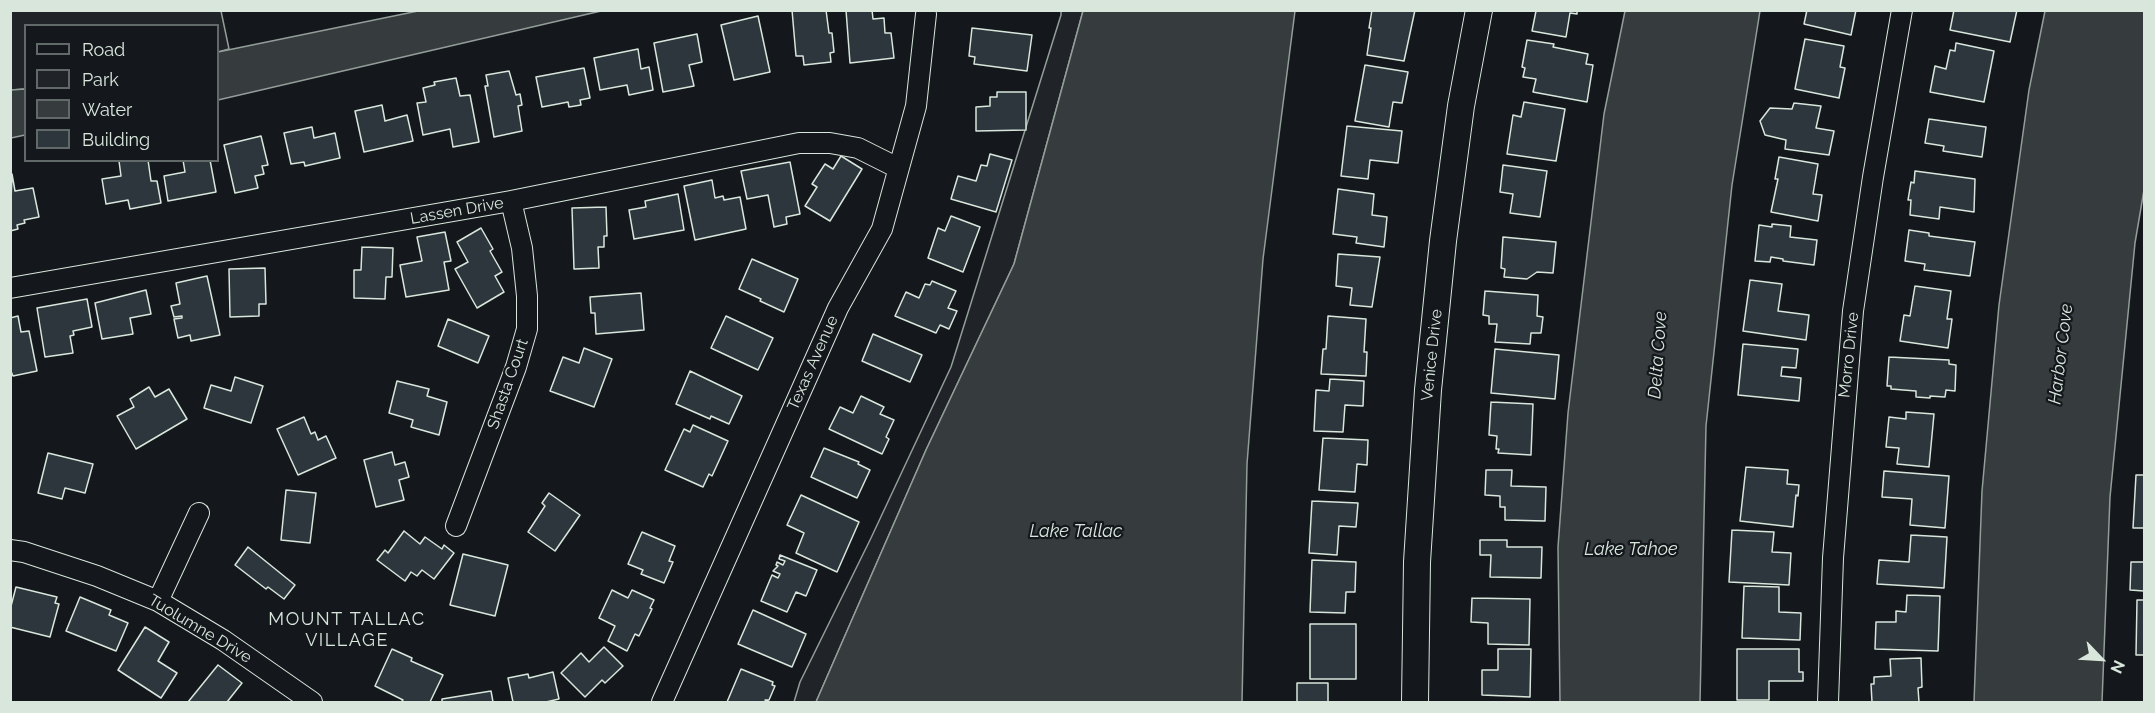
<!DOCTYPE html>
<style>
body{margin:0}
#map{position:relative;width:2155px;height:713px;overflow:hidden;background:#14181c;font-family:Raleway,sans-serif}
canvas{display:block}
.frame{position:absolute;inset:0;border:12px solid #d8e6dc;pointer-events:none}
.legend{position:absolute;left:24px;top:24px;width:195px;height:138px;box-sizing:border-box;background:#14181c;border:2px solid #626a69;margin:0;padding:8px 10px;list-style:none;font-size:18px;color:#d8e6dc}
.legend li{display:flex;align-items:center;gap:12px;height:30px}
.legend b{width:30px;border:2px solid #626a69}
.north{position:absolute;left:2071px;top:629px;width:60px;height:60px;-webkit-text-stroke:4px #14181c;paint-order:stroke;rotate:115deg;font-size:16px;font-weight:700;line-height:24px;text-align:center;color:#d8e6dc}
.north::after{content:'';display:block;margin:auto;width:21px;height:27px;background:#d8e6dc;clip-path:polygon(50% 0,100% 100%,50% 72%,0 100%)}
</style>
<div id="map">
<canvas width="2155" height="713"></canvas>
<div class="frame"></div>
<ul class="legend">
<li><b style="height:8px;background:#14181c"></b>Road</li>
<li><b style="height:16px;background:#202428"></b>Park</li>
<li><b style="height:16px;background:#363b3e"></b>Water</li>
<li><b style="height:16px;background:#2c363c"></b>Building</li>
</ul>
<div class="north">N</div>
</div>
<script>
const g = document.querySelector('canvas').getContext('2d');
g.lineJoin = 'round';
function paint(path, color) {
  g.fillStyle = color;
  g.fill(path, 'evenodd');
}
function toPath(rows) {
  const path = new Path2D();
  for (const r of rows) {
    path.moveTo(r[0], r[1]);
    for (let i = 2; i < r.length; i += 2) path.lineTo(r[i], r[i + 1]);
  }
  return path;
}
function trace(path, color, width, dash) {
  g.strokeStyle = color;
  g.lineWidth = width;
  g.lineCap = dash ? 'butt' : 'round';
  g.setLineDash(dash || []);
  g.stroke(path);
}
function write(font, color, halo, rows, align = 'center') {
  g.font = font + ' Raleway,sans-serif';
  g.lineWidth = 4.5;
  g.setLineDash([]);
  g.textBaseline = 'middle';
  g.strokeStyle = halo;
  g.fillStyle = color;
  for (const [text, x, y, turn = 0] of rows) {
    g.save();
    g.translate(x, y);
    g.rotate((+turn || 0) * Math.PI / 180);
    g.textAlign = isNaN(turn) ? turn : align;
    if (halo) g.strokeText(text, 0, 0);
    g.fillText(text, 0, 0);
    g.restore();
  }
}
const green = toPath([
 [11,11,221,11,229,49,218,52,218,26,26,26,25,89,11,90,11,11],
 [1061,11,1083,11,1014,264,926,450,816,702,794,702,800,682,871,538,951,367,1061,15,1061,11]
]);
const water = toPath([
 [418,11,601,11,218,100,218,52,418,11],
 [1083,11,1295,11,1263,259,1247,464,1242,702,816,702,926,450,1014,264,1083,11],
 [1625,11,1760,11,1732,185,1706,426,1700,702,1560,702,1558,547,1568,413,1604,114,1625,11],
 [2045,11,2144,11,2144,190,2135,243,2110,497,2102,702,1974,702,1982,491,1999,305,2029,90,2045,11],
 [25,89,25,135,11,138,11,90,25,89]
]);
const building = toPath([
 [792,10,826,10,829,33,832,33,834,52,830,53,831,62,804,65,803,56,796,56,792,10],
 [846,10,872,10,873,19,884,18,885,33,891,33,894,58,850,63,846,10],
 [1372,10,1415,10,1404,61,1367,55,1371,28,1369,28,1372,10],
 [1534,10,1577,10,1577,14,1570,13,1566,37,1532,31,1536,11,1534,10],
 [1807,10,1856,10,1851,35,1804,24,1807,10],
 [1954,10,2017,10,2010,42,1950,30,1954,10],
 [758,16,770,72,734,80,721,25,758,16],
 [972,28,1032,35,1027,71,974,64,975,57,969,56,972,28],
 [697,34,702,62,689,65,694,86,663,92,654,43,697,34],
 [1805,39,1844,46,1840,67,1845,68,1839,98,1795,89,1805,39],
 [1527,40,1554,44,1553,47,1588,54,1586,64,1593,65,1587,102,1533,92,1536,79,1523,77,1525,68,1522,67,1527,40],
 [1956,43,1994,51,1984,102,1930,92,1935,66,1946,69,1950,50,1955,51,1956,43],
 [638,49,641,69,649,67,653,90,629,95,627,85,600,90,594,58,638,49],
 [1365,65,1408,72,1402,103,1393,102,1389,127,1355,121,1365,65],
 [584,68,590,98,580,100,581,105,569,107,568,102,542,107,536,77,584,68],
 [509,71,516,95,520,94,522,105,518,106,522,131,494,137,485,86,488,86,486,75,509,71],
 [456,78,460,96,470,95,479,142,453,147,450,129,423,135,417,103,426,102,423,88,435,85,434,82,456,78],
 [997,92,1026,92,1026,130,976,131,976,107,990,106,990,97,997,97,997,92],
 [1524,102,1565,109,1556,161,1507,154,1513,115,1521,117,1524,102],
 [1794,103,1821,106,1816,128,1834,131,1829,155,1785,149,1786,140,1765,135,1760,121,1770,108,1792,109,1794,103],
 [382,105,385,121,407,115,413,141,364,152,355,111,382,105],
 [1929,119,1986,127,1982,157,1943,151,1944,146,1925,143,1929,119],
 [1347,126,1402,131,1398,163,1370,160,1368,179,1341,176,1347,126],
 [312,127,314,138,335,133,340,158,305,166,304,162,291,164,284,133,312,127],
 [261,136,268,165,262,166,264,174,255,176,258,188,235,193,224,145,261,136],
 [990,154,1012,160,996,212,951,199,958,176,976,181,981,165,987,166,990,154],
 [841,156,862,169,830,221,805,206,817,187,812,184,825,164,833,169,841,156],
 [1779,157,1818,164,1813,194,1822,195,1818,221,1771,212,1778,179,1775,179,1779,157],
 [148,160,151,181,157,181,161,203,130,209,128,200,106,204,102,179,121,176,119,161,148,160],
 [183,160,210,160,216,192,168,201,164,176,185,172,183,160],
 [790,162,800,214,786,217,787,224,774,227,768,195,747,199,741,171,790,162],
 [1503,165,1547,171,1540,217,1510,213,1513,194,1500,192,1503,165],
 [1915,171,1975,179,1974,212,1940,207,1939,219,1910,215,1911,200,1908,200,1911,182,1914,183,1915,171],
 [12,174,15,191,33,188,39,217,24,220,25,223,17,225,18,229,10,231,12,174],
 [712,180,715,198,723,196,724,200,740,197,746,229,695,240,684,186,712,180],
 [1338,189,1374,194,1372,215,1387,217,1384,247,1356,243,1357,237,1333,234,1338,189],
 [678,194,684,230,634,239,629,210,646,207,645,201,678,194],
 [606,207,607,236,604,236,604,247,598,247,599,268,574,269,572,208,606,207],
 [951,216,980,227,963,272,928,258,938,228,945,231,951,216],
 [1772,224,1791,226,1790,237,1817,240,1814,265,1783,261,1783,259,1771,257,1770,262,1755,261,1759,225,1772,227,1772,224],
 [481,228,493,249,490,251,502,272,495,276,504,292,477,308,455,269,468,262,457,242,481,228],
 [1909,230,1929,233,1929,236,1975,242,1970,276,1924,270,1925,264,1905,261,1909,230],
 [445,232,451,261,444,262,449,290,406,297,400,265,422,261,417,237,445,232],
 [1503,237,1556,242,1553,273,1537,272,1527,279,1504,277,1505,269,1501,268,1503,237],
 [362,247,393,248,392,277,386,277,385,299,354,298,354,270,361,270,362,247],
 [1338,254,1380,257,1372,307,1350,305,1352,288,1336,286,1338,254],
 [752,259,798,279,784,312,760,301,761,299,739,289,752,259],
 [265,268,266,304,259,304,259,316,230,317,229,269,265,268],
 [207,276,220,335,191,341,190,335,178,338,174,319,182,318,182,316,174,317,171,306,180,304,176,283,207,276],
 [1750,280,1782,284,1778,311,1809,315,1806,340,1743,331,1750,280],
 [932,281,956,291,948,308,957,311,949,329,940,325,936,333,895,316,906,292,919,298,925,284,930,285,932,281],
 [1915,286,1951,291,1947,319,1952,319,1948,348,1900,341,1904,315,1910,316,1915,286],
 [146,290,151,314,130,318,133,334,102,339,95,303,146,290],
 [1485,291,1538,295,1537,316,1543,317,1541,333,1531,333,1530,344,1495,342,1497,324,1489,324,1489,316,1483,315,1485,291],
 [641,293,644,330,596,334,595,313,591,313,590,297,641,293],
 [87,299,92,327,73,331,74,335,70,336,73,353,45,357,37,308,87,299],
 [18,316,21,332,29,331,37,371,13,376,10,369,10,318,18,316],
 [726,316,773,338,758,370,711,348,726,316],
 [1328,316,1366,319,1364,352,1367,352,1366,376,1321,374,1323,349,1326,349,1328,316],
 [448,319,489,336,478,363,438,346,448,319],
 [873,334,922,355,910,382,862,361,873,334],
 [1743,344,1798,349,1796,368,1782,367,1781,376,1801,378,1799,401,1738,395,1743,344],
 [584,348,612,359,594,407,550,391,563,357,579,363,584,348],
 [1495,349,1559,355,1555,399,1491,393,1495,349],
 [1889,357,1949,360,1949,364,1956,365,1955,391,1946,390,1945,397,1930,396,1930,398,1916,397,1916,391,1891,389,1891,386,1887,386,1889,357],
 [690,371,742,396,729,424,711,416,710,419,676,404,690,371],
 [235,377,263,386,251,423,204,408,211,385,231,391,235,377],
 [1330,379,1364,381,1363,406,1345,405,1343,432,1314,431,1316,390,1329,391,1330,379],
 [397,381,429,389,427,396,447,402,439,435,411,427,413,420,389,413,397,381],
 [149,387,155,397,169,389,187,419,136,449,117,416,134,407,130,399,149,387],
 [861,396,884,407,880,414,894,420,886,437,889,439,882,454,829,429,840,407,853,413,861,396],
 [1491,402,1533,404,1531,455,1498,453,1499,449,1496,449,1497,436,1489,435,1491,402],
 [1906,412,1934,414,1929,467,1897,464,1899,448,1886,447,1889,417,1906,419,1906,412],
 [304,417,311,434,315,432,318,440,326,436,336,458,298,475,277,429,304,417],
 [693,425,728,441,712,476,709,474,703,487,665,470,684,429,690,432,693,425],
 [1323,438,1368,440,1367,465,1357,464,1355,492,1319,490,1323,438],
 [824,448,859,462,858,464,870,470,857,498,811,477,824,448],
 [392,452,395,465,405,462,409,477,399,480,404,500,376,507,364,460,392,452],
 [48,453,93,464,85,493,65,488,62,499,38,493,48,453],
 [1746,467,1788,470,1787,484,1799,485,1798,496,1796,495,1793,527,1740,521,1746,467],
 [1486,470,1512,470,1511,486,1546,487,1545,521,1505,520,1505,507,1500,507,1500,496,1485,495,1486,470],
 [1884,471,1949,476,1945,528,1910,525,1912,499,1882,497,1884,471],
 [2136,475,2144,475,2144,528,2133,528,2136,475],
 [286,490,316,493,310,543,281,540,286,490],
 [549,493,580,515,555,551,528,532,545,506,542,503,549,493],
 [801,495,859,522,837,572,796,553,804,533,787,525,801,495],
 [1312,501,1358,503,1356,527,1339,526,1337,555,1309,553,1312,501],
 [1732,530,1774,532,1772,552,1791,553,1789,585,1729,582,1732,530],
 [404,531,420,544,425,537,442,549,444,545,454,553,434,579,422,570,417,576,411,572,405,581,377,560,385,550,388,553,404,531],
 [642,532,675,546,669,561,673,562,664,583,641,574,643,570,628,564,642,532],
 [1911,535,1947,537,1944,588,1877,584,1879,560,1909,562,1911,535],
 [1480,540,1507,540,1507,547,1542,547,1541,578,1490,577,1491,555,1480,555,1480,540],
 [248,547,295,585,284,599,268,587,266,589,235,565,248,547],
 [463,554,508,565,495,616,450,605,463,554],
 [780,555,817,570,806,596,796,592,787,612,761,601,772,575,778,578,780,574,773,571,778,566,776,565,777,562,783,565,785,561,779,559,780,555],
 [1312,560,1356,562,1355,592,1346,592,1345,613,1310,612,1312,560],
 [2131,562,2144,562,2144,591,2130,590,2131,562],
 [1744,586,1779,587,1779,612,1801,613,1800,640,1742,638,1744,586],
 [16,587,57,597,55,603,59,604,50,637,10,627,10,610,16,587],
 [612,590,628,598,632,590,654,600,650,608,652,609,639,636,635,634,627,651,608,641,615,626,599,618,612,590],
 [1907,595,1940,596,1938,651,1875,649,1876,622,1896,622,1896,611,1906,612,1907,595],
 [80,597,111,610,109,615,128,623,116,651,66,631,80,597],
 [1472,598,1530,599,1529,645,1488,644,1488,623,1471,622,1472,598],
 [2137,600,2144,600,2144,655,2136,655,2137,600],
 [753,610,806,634,792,667,738,644,753,610],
 [1310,624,1356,624,1356,679,1310,679,1310,624],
 [145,627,169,642,158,661,177,673,161,698,118,670,145,627],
 [604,647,623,666,605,683,602,680,585,697,561,673,581,653,589,662,604,647],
 [392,649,412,658,411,661,443,675,430,702,401,702,403,700,375,686,392,649],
 [1498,649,1531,649,1530,697,1482,695,1482,670,1498,670,1498,649],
 [1737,649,1799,649,1799,672,1803,672,1803,681,1769,681,1769,700,1737,700,1737,649],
 [1921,658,1922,687,1918,688,1919,702,1872,702,1871,684,1874,684,1874,677,1891,676,1890,659,1921,658],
 [218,665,242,683,227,702,188,702,218,665],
 [741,669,773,682,772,685,775,686,769,700,765,700,769,702,727,702,741,669],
 [553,672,559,699,546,702,513,702,508,678,528,674,529,678,553,672],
 [1297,683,1328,683,1328,702,1297,702,1297,683],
 [491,691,493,702,442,702,442,699,491,691]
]);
const minor = toPath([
 [10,288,511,201,799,143,830,143,858,148,898,168],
 [456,526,516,367,527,329,527,296,522,248,511,201],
 [10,550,24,552,97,576,158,601,223,640,312,702],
 [158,601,199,513],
 [662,702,838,308,882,229,916,106,926,14],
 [1828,702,1833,558,1853,311,1873,177,1902,10]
]);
const tertiary = toPath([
 [1415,702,1417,562,1428,390,1443,241,1461,106,1479,10]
]);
const streetNames = [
 ["Lassen Drive",457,211,-10],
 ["Venice Drive",1432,355,-84],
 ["Morro Drive",1849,355,-84],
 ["Texas Avenue",813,363,-66],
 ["Shasta Court",508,384,-71],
 ["Tuolumne Drive",200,629,31]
];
const waterNames = [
 ["Harbor Cove",2061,354,-83],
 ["Delta Cove",1658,355,-86],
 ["Lake Tallac",1076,532],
 ["Lake Tahoe",1631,550]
];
const neighbourhoodNames = [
 ["MOUNT TALLAC",347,620],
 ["VILLAGE",347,641]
];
paint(green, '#202428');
trace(green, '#939e99', 1.5);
paint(water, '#363b3e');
trace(water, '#939e99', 1.5);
paint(building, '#2c363c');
trace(building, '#d8e6dc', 1.5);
trace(minor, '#d8e6dc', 22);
trace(tertiary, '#d8e6dc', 28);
trace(minor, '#14181c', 20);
trace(tertiary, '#14181c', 26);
write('16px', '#d8e6dc', '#14181c', streetNames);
write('italic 18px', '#d8e6dc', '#14181c', waterNames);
g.letterSpacing = '1.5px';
write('18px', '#d8e6dc', '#14181c', neighbourhoodNames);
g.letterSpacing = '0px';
</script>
